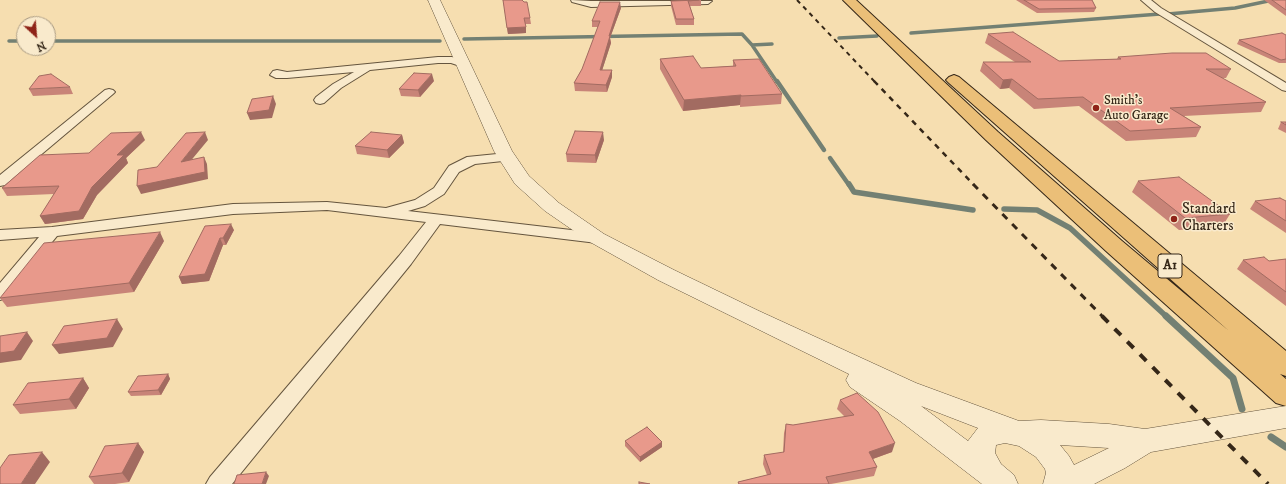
<!DOCTYPE html>
<style>
body{margin:0}
#map{position:relative;width:1286px;height:484px;overflow:hidden;background:#f6deb0;font-family:"IM FELL DW Pica",serif}
canvas{display:block}
.north{position:absolute;left:16px;top:16px;width:40px;height:40px;box-sizing:border-box;background:#f9eacc;border:1px solid #ab9c84;border-radius:50%;rotate:154deg;font-size:11px;font-weight:700;line-height:16px;text-align:center;color:#352718}
.north::after{content:'';display:block;margin:auto;width:14px;height:18px;background:#8f2418;clip-path:polygon(50% 0,100% 100%,50% 72%,0 100%)}
</style>
<div id="map">
<canvas width="1286" height="484"></canvas>
<div class="north">N</div>
</div>
<script>
const g = document.querySelector('canvas').getContext('2d');
g.lineJoin = 'round';
function toPath(rows) {
  const path = new Path2D();
  for (const r of rows) {
    path.moveTo(r[0], r[1]);
    for (let i = 2; i < r.length; i += 2) path.lineTo(r[i], r[i + 1]);
  }
  return path;
}
function trace(path, color, width, dash) {
  g.strokeStyle = color;
  g.lineWidth = width;
  g.lineCap = dash ? 'butt' : 'round';
  g.setLineDash(dash || []);
  g.stroke(path);
}
function paint(path, color) {
  g.fillStyle = color;
  g.fill(path, 'evenodd');
}
function write(font, color, halo, rows, align = 'center') {
  g.font = font + ' "IM FELL DW Pica",serif';
  g.lineWidth = 3;
  g.setLineDash([]);
  g.textBaseline = 'middle';
  g.strokeStyle = halo;
  g.fillStyle = color;
  for (const [text, x, y, turn = 0] of rows) {
    g.save();
    g.translate(x, y);
    g.rotate((+turn || 0) * Math.PI / 180);
    g.textAlign = isNaN(turn) ? turn : align;
    if (halo) g.strokeText(text, 0, 0);
    g.fillText(text, 0, 0);
    g.restore();
  }
}
const streamFar3 = toPath([
 [1168,14,1235,8,1273,0],
 [911,33,1160,14],
 [839,38,877,36],
 [464,39,742,34,752,45,777,82],
 [9,41,24,41],
 [48,41,440,41],
 [752,45,772,44]
]);
const streamFar2 = toPath([
 [777,81,824,150],
 [830,158,849,185]
]);
const streamFar1 = toPath([
 [849,184,854,192,973,210],
 [1004,209,1037,210,1070,228,1167,317]
]);
const stream = toPath([
 [1166,316,1233,378,1242,409],
 [1271,437,1286,447]
]);
const minor = toPath([
 [571,0,591,1,712,1,708,4,591,7,572,2,571,0],
 [1141,0,1151,0,1161,8,1286,83,1286,91,1282,90,1155,12,1141,0],
 [438,57,452,57,467,62,468,64,463,67,451,63,438,63,370,70,341,88,324,103,320,104,316,103,314,100,316,97,333,84,354,72,287,78,276,78,270,75,273,71,277,70,287,72,438,57],
 [109,89,113,90,115,92,113,94,5,185,0,186,0,175,105,90,109,89],
 [507,153,512,154,514,157,512,160,475,164,459,172,444,194,425,206,408,211,597,233,603,235,605,238,603,241,597,243,440,224,411,264,232,484,206,484,210,477,399,256,426,222,327,210,233,214,57,236,6,298,0,300,0,283,39,237,0,240,0,230,52,227,233,204,327,202,386,208,415,200,434,188,449,166,467,157,507,153]
]);
const tertiary = toPath([
 [428,0,440,0,512,151,529,176,559,203,604,234,674,270,759,311,916,383,1019,421,1041,420,1109,424,1145,429,1286,406,1286,428,1151,452,1125,468,1094,484,1043,484,1046,473,1045,469,1036,457,1019,446,1005,443,996,445,995,453,1001,464,1014,475,1018,484,982,484,900,421,850,387,846,380,849,374,658,280,590,242,545,211,515,184,494,151,428,0],
 [921,406,978,428,968,441,921,406],
 [1060,445,1109,448,1074,465,1069,456,1060,445]
]);
const trunk = toPath([
 [843,0,856,0,998,132,1122,241,1229,331,949,83,946,80,949,77,954,75,959,77,1286,351,1286,376,1280,374,1286,379,1286,406,1276,403,1106,251,986,140,843,0]
]);
const railFar3 = toPath([
 [797,0,875,82]
]);
const railFar2 = toPath([
 [874,81,974,185]
]);
const railFar1 = toPath([
 [973,184,1103,317]
]);
const rail = toPath([
 [1102,316,1268,484]
]);
const wall = toPath([
 [503,0,530,18,531,24,525,24,526,33,508,34],
 [701,0,701,6,690,6,694,19,694,25,676,25,671,6,671,1],
 [1016,0,1092,0,1096,8,1094,12,1037,13],
 [1264,0,1286,0,1286,16],
 [621,8,610,38,611,43,602,70,612,70,612,77,607,92,575,91,574,83,582,69,598,27,592,27,592,21],
 [988,34,1059,61,1117,59,1118,57,1231,69,1226,78,1221,78,1266,102,1261,112,1184,116,1201,127,1196,137,1126,141,1079,106,1034,109,1009,88,1000,89,980,71,983,62,1015,62,985,43],
 [1286,35,1286,63,1279,63,1237,44,1239,40],
 [660,59,701,68,733,66,733,60,782,94,781,104,740,107,740,105,683,111,660,69],
 [434,81,420,97,401,96,399,89],
 [70,87,73,94,33,96,29,89],
 [1281,122,1286,122,1286,133,1278,129],
 [402,135,404,143,389,158,357,154,355,146],
 [145,140,126,158,128,163,97,195,83,219,45,224,40,216,54,194,7,196,2,188,89,153],
 [604,140,596,163,567,162,566,154],
 [1138,181,1230,214,1222,227,1179,230,1132,192],
 [1255,201,1286,201,1286,233,1250,209],
 [205,226,234,230,226,245,223,245,209,281,182,284,179,277],
 [164,241,134,292,7,307,0,298],
 [1286,259,1286,306,1237,269,1243,260,1269,261],
 [168,374,170,379,161,395,131,396,128,392],
 [83,378,89,388,76,409,20,414,13,405],
 [840,400,892,452,873,459,877,467,874,476,831,484,738,484,738,482,767,475,763,464,764,455,783,453,784,433,786,424,793,425,845,417,837,409],
 [625,441,662,442,662,447,640,462,625,446],
 [138,443,144,452,129,482,115,484,94,484,89,477]
]);
const shadedWall = toPath([
 [620,2,621,8,610,38,611,43,600,77,600,70,609,36],
 [526,27,526,33,508,34,507,28],
 [612,70,612,77,607,92,606,85],
 [432,74,434,81,420,97,418,90],
 [1012,79,1009,88,1000,89,1003,80],
 [741,95,740,105,683,111,684,100],
 [273,96,276,104,272,118,250,120,247,113],
 [141,132,145,140,126,158,128,163,97,195,83,219,45,224,40,216,92,187,117,155],
 [205,132,208,140,184,169,181,162],
 [603,132,604,140,596,163,595,155],
 [402,135,404,143,389,158,387,150],
 [204,157,207,164,208,179,141,194,137,186],
 [231,224,234,230,226,245,223,238],
 [160,232,164,241,134,292,129,283],
 [220,238,223,245,209,281,182,284,179,277],
 [117,319,123,329,113,347,59,354,52,345],
 [27,332,33,341,21,360,0,363,0,353],
 [168,374,170,379,161,395,158,390],
 [83,378,89,388,76,409,69,399],
 [662,442,662,447,640,462,640,457],
 [138,443,144,452,129,482,122,473],
 [895,443,892,452,867,461,869,452],
 [42,452,50,462,35,484,21,484],
 [266,472,269,476,266,484,262,484]
]);
const building = toPath([
 [503,0,522,0,524,2,527,2,530,18,524,18,526,27,507,28,503,0],
 [699,0,688,1,694,19,676,19,671,1,699,0],
 [1024,0,1092,0,1096,8,1039,9,1024,0],
 [1272,0,1286,0,1286,10,1272,0],
 [600,2,620,2,609,36,610,36,600,70,612,70,606,85,574,83,582,69,600,21,592,21,600,2],
 [1013,32,1059,61,1121,59,1118,57,1172,53,1206,53,1231,69,1206,69,1266,102,1170,108,1201,127,1130,131,1083,97,1038,99,1012,79,1003,80,983,62,1031,62,988,34,1013,32],
 [1282,33,1286,35,1286,59,1281,60,1239,40,1282,33],
 [693,56,701,68,736,66,733,60,759,59,782,94,741,96,741,95,684,100,660,59,693,56],
 [414,73,432,74,418,90,399,89,414,73],
 [51,74,70,87,29,89,39,76,51,74],
 [273,96,269,110,247,113,252,99,273,96],
 [1281,122,1286,122,1286,125,1281,122],
 [575,131,603,132,595,155,566,154,575,131],
 [141,132,117,155,124,155,92,187,79,211,40,216,59,186,2,188,40,155,89,153,111,133,141,132],
 [205,132,181,162,204,157,205,172,137,186,138,170,157,167,186,133,205,132],
 [371,132,402,135,387,150,355,146,371,132],
 [1179,177,1230,214,1185,218,1138,181,1179,177],
 [1280,198,1286,201,1286,221,1255,201,1280,198],
 [231,224,223,238,220,238,205,274,179,277,205,226,231,224],
 [160,232,129,283,0,298,44,243,160,232],
 [1264,257,1269,261,1286,259,1286,292,1243,260,1264,257],
 [117,319,107,338,52,345,64,326,117,319],
 [27,332,14,351,0,353,0,336,27,332],
 [168,374,158,390,128,392,138,376,168,374],
 [83,378,69,399,13,405,28,383,83,378],
 [857,393,878,412,895,443,869,452,877,467,826,477,829,484,739,484,738,482,771,474,764,455,784,452,786,424,793,425,854,415,840,400,857,393],
 [647,427,662,442,640,457,625,441,647,427],
 [138,443,122,473,89,477,105,446,138,443],
 [42,452,21,484,0,484,0,468,9,455,42,452],
 [266,472,262,484,234,484,237,475,266,472],
 [639,482,650,484,639,484,639,482]
]);
const markers = [
 [1096,108,4,"#8f2418"],
 [1174,219,4,"#8f2418"]
];
const farPoinames = [
 ["Smith's",1104,101],
 ["Auto Garage",1104,116]
];
const shields = [
 [1170,266,24]
];
const shieldNames = [
 ["A1",1170,266]
];
const poiNames = [
 ["Standard",1182,210],
 ["Charters",1182,227]
];
trace(streamFar3, '#738073', 3.5);
trace(streamFar2, '#738073', 4.5);
trace(streamFar1, '#738073', 5.5);
trace(stream, '#738073', 7);
trace(minor, '#65553e', 2);
trace(tertiary, '#65553e', 1);
trace(trunk, '#352718', 2);
paint(minor, '#f9eacc');
paint(tertiary, '#f9eacc');
paint(trunk, '#ebbf78');
trace(railFar3, '#352718', 2, [4.5, 4.5]);
trace(railFar2, '#352718', 2.5, [5.5, 5.5]);
trace(railFar1, '#352718', 3, [7, 7]);
trace(rail, '#352718', 4, [9, 9]);
paint(wall, '#c88478');
paint(shadedWall, '#a26b61');
paint(building, '#e8998b');
trace(building, '#a26b61', 1);
for (const [x, y, r, color] of markers) {
  const dot = new Path2D();
  dot.arc(x, y, r, 0, 2 * Math.PI);
  g.fillStyle = color;
  g.fill(dot);
  trace(dot, '#f9eacc', 1.5);
}
write('13px', '#352718', '#f9eacc', farPoinames, 'left');
for (const [x, y, w] of shields) {
  const box = new Path2D();
  box.roundRect(x - w / 2, y - 12, w, 24, 3);
  g.fillStyle = '#f9eacc';
  g.fill(box);
  trace(box, '#352718', 1);
}
write('bold 14px', '#352718', null, shieldNames);
write('15px', '#352718', '#f9eacc', poiNames, 'left');
</script>
